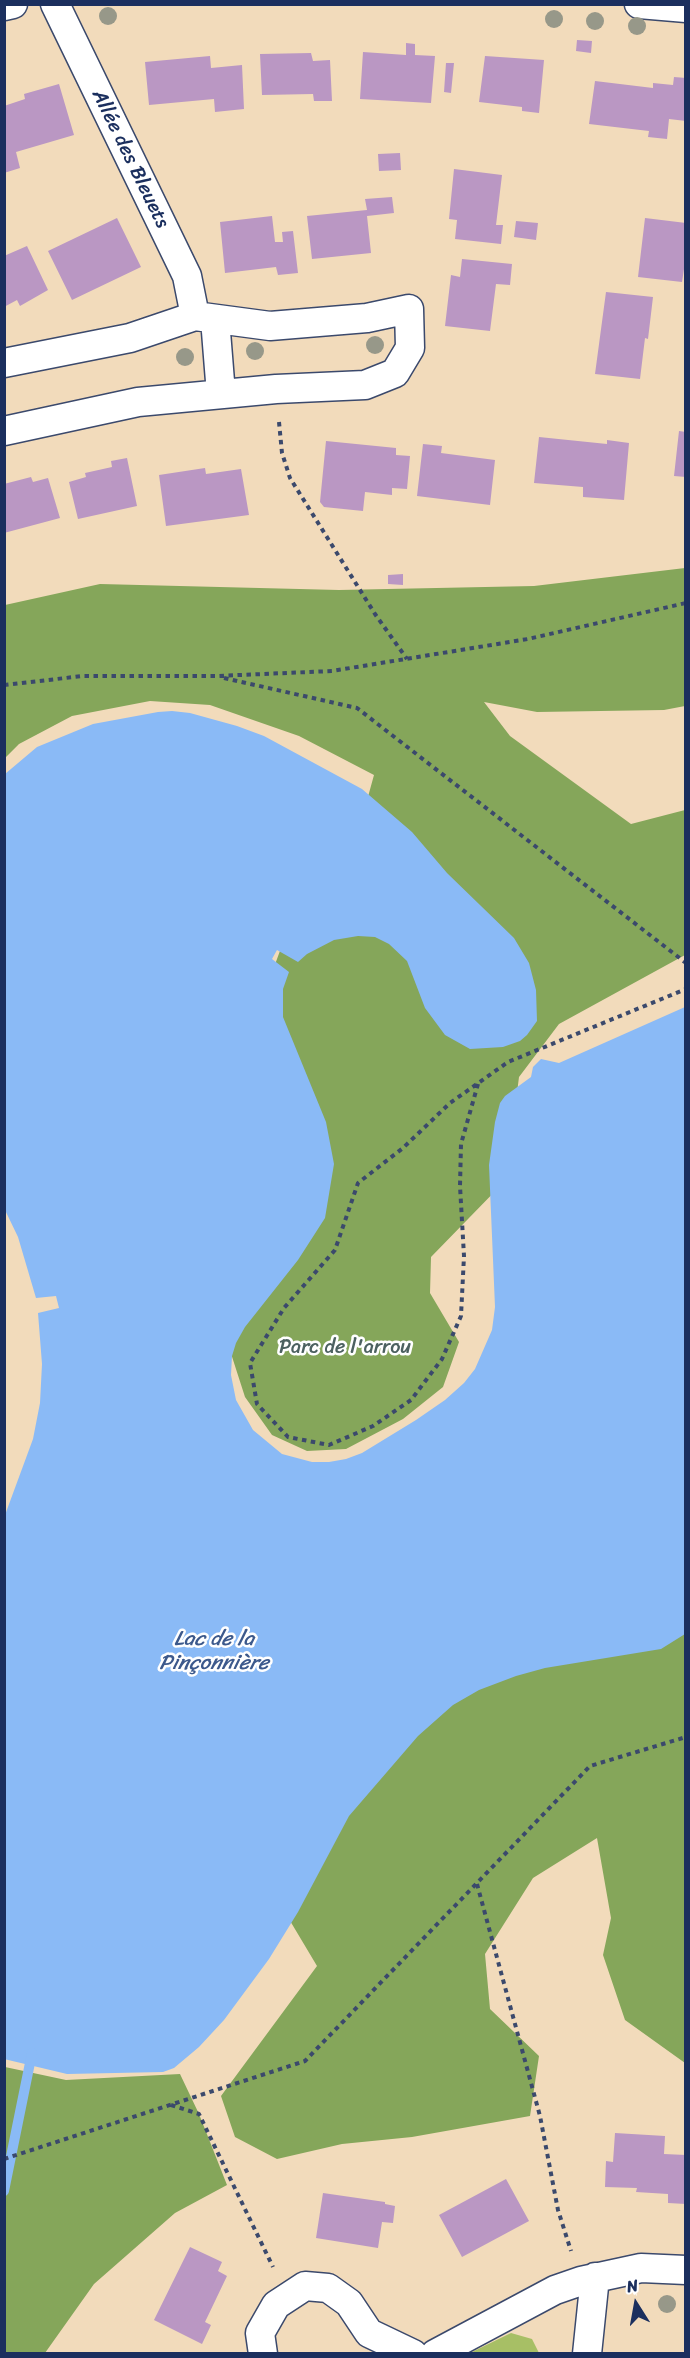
<!DOCTYPE html>
<meta charset="utf-8">
<style>
body{margin:0}
#map{position:relative;width:690px;height:2358px;overflow:hidden;background:#f2dbbb;font-family:Sriracha,sans-serif}
canvas{display:block}
.frame{position:absolute;inset:0;border:6px solid #1b2f5e;pointer-events:none}
.north{position:absolute;left:606px;top:2274px;width:60px;height:60px;-webkit-text-stroke:4px #fff;paint-order:stroke;rotate:349deg;font-size:16px;font-weight:700;line-height:24px;text-align:center;color:#1b2f5e}
.north::after{content:'';display:block;margin:auto;width:21px;height:27px;background:#1b2f5e;clip-path:polygon(50% 0,100% 100%,50% 72%,0 100%)}
</style>
<div id="map">
<canvas width="690" height="2358"></canvas>
<div class="frame"></div>
<div class="north">N</div>
</div>
<script>
const g = document.querySelector('canvas').getContext('2d');
g.lineJoin = 'round';
function paint(path, color) {
  g.fillStyle = color;
  g.fill(path, 'evenodd');
}
function toPath(rows) {
  const path = new Path2D();
  for (const r of rows) {
    path.moveTo(r[0], r[1]);
    for (let i = 2; i < r.length; i += 2) path.lineTo(r[i], r[i + 1]);
  }
  return path;
}
function trace(path, color, width, dash) {
  g.strokeStyle = color;
  g.lineWidth = width;
  g.lineCap = dash ? 'butt' : 'round';
  g.setLineDash(dash || []);
  g.stroke(path);
}
function write(font, color, halo, rows, align = 'center') {
  g.font = font + ' Sriracha,sans-serif';
  g.lineWidth = 5;
  g.setLineDash([]);
  g.textBaseline = 'middle';
  g.strokeStyle = halo;
  g.fillStyle = color;
  for (const [text, x, y, turn = 0] of rows) {
    g.save();
    g.translate(x, y);
    g.rotate((+turn || 0) * Math.PI / 180);
    g.textAlign = isNaN(turn) ? turn : align;
    if (halo) g.strokeText(text, 0, 0);
    g.fillText(text, 0, 0);
    g.restore();
  }
}
const green = toPath([
 [511,2333,532,2339,539,2353,470,2353]
]);
const forest = toPath([
 [685,568,685,706,664,710,537,712,484,702,510,736,631,824,685,810,685,955,559,1024,519,1077,506,1180,431,1257,430,1293,459,1342,443,1387,403,1419,346,1449,307,1451,272,1435,245,1397,207,1279,262,1000,292,918,358,833,374,775,299,736,210,705,150,701,72,716,19,744,5,758,5,605,100,584,339,590,534,586],
 [685,1608,685,2063,625,2020,603,1955,611,1918,597,1838,533,1878,485,1954,490,2009,539,2056,530,2116,412,2137,342,2144,277,2159,235,2137,221,2096,317,1966,283,1909,338,1804,441,1697],
 [5,2067,66,2080,180,2074,199,2114,227,2185,175,2213,94,2284,45,2353,5,2353]
]);
const water = toPath([
 [172,711,190,713,237,726,264,736,362,789,412,832,447,873,514,938,529,963,536,990,537,1021,527,1035,520,1041,503,1047,470,1049,445,1035,425,1008,407,961,389,944,375,937,358,936,334,940,307,954,298,962,277,950,272,959,289,972,283,989,283,1017,326,1122,334,1164,325,1218,298,1260,245,1327,236,1343,232,1356,231,1375,236,1400,253,1430,282,1454,312,1462,329,1462,346,1459,362,1453,416,1420,445,1400,464,1383,475,1369,492,1330,495,1307,489,1165,495,1122,500,1103,505,1096,531,1077,533,1067,541,1059,559,1063,685,1007,685,1634,661,1649,545,1668,516,1676,479,1690,453,1705,418,1736,349,1816,298,1912,269,1959,224,2020,199,2047,174,2068,163,2072,67,2074,4,2059,5,1515,33,1439,40,1403,42,1364,38,1313,59,1308,56,1296,36,1298,18,1237,5,1210,5,774,37,747,93,724,158,712]
]);
const stream = toPath([
 [4,2191,32,2053]
]);
const building = toPath([
 [577,40,592,41,591,53,576,51],
 [406,43,415,44,415,55,435,56,431,103,360,99,363,52,406,55],
 [311,53,313,61,330,60,332,101,314,101,313,94,262,95,260,54],
 [210,56,211,68,242,65,244,109,215,112,214,99,149,105,145,62],
 [485,56,544,60,539,113,522,111,522,107,479,102],
 [446,63,454,63,451,93,444,92],
 [674,77,686,78,686,121,669,119,667,139,648,137,649,131,589,124,595,81,653,88,653,83,673,85],
 [59,84,74,135,16,152,20,168,4,173,4,106,25,99,24,94],
 [400,153,401,170,379,171,378,154],
 [454,169,502,175,496,225,503,225,501,244,455,239,457,220,449,219],
 [392,197,394,213,367,216,371,253,312,259,307,216,367,210,365,199],
 [272,216,275,242,283,242,282,232,293,231,298,273,278,275,276,267,225,273,220,222],
 [117,218,141,267,72,300,48,251],
 [645,218,686,223,686,256,682,282,638,277],
 [516,221,538,223,536,240,514,237],
 [27,246,48,290,20,306,17,300,4,307,4,256],
 [462,259,512,264,510,285,496,284,490,331,445,326,451,275,460,277],
 [606,292,653,297,648,339,645,338,640,379,595,374],
 [679,431,686,432,686,477,674,476],
 [539,437,607,444,607,440,629,443,624,500,583,497,583,487,534,483],
 [326,441,396,448,396,455,410,456,407,489,392,488,392,495,365,492,363,511,324,507,320,502],
 [423,444,442,446,441,453,495,460,490,505,417,496],
 [127,458,137,506,78,519,69,482,86,477,85,473,112,467,111,461],
 [205,468,206,474,241,469,249,515,166,526,159,475],
 [31,477,33,482,48,478,60,518,4,533,4,484],
 [403,574,403,585,388,584,388,575],
 [615,2133,665,2136,664,2154,686,2155,686,2204,668,2203,668,2194,636,2192,637,2188,605,2187,606,2161,613,2162],
 [506,2179,529,2221,462,2257,439,2215],
 [323,2193,385,2202,385,2204,395,2206,393,2223,382,2222,378,2248,316,2238],
 [190,2247,222,2262,218,2271,227,2276,205,2322,211,2325,202,2344,154,2320]
]);
const path = toPath([
 [279,422,282,453,290,478,375,614,407,659],
 [224,678,357,708,686,963],
 [4,685,83,676,217,676,332,671,528,639,686,603],
 [478,1084,461,1144,460,1186,464,1256,461,1316,442,1359,411,1400,373,1426,329,1445,288,1437,257,1404,250,1363,284,1308,335,1250,358,1183,403,1148,450,1103,508,1062,686,989],
 [477,1884,540,2116,558,2210,571,2251],
 [171,2105,199,2114,273,2267],
 [4,2159,305,2061,590,1766,686,1737]
]);
const minor = toPath([
 [55,4,187,276,195,316],
 [639,4,686,8],
 [4,6,13,4],
 [215,319,221,394],
 [4,363,130,338,195,316,270,326,367,318,409,309,410,348,395,373,365,385,276,389,138,402,4,431],
 [263,2354,260,2333,276,2305,305,2286,328,2288,349,2303,369,2333,413,2354],
 [435,2354,555,2290,581,2281,641,2268,686,2270],
 [587,2354,595,2277]
]);
const trees = [
 [108,16],
 [554,19],
 [595,21],
 [637,26],
 [375,345],
 [255,351],
 [185,357],
 [667,2304]
];
const streetNames = [
 ["Allée des Bleuets",130,159,64]
];
const parkNames = [
 ["Parc de l'arrou",345,1348]
];
const waterNames = [
 ["Lac de la",214,1640],
 ["Pinçonnière",214,1664]
];
paint(green, '#a7bf65');
paint(forest, '#85a65a');
paint(water, '#8abaf6');
trace(stream, '#8abaf6', 10);
paint(building, '#ba97c3');
trace(minor, '#3b496c', 31);
trace(path, '#3b496c', 4, [4.5, 4.5]);
trace(minor, '#fff', 28);
g.fillStyle = '#979889';
for (const [x, y] of trees) {
  g.beginPath();
  g.arc(x, y, 9, 0, 2 * Math.PI);
  g.fill();
}
write('20px', '#1b2f5e', '#fff', streetNames);
write('20px', '#4c6160', '#fff', parkNames);
write('italic 21px', '#3c598c', '#fff', waterNames);
</script>
